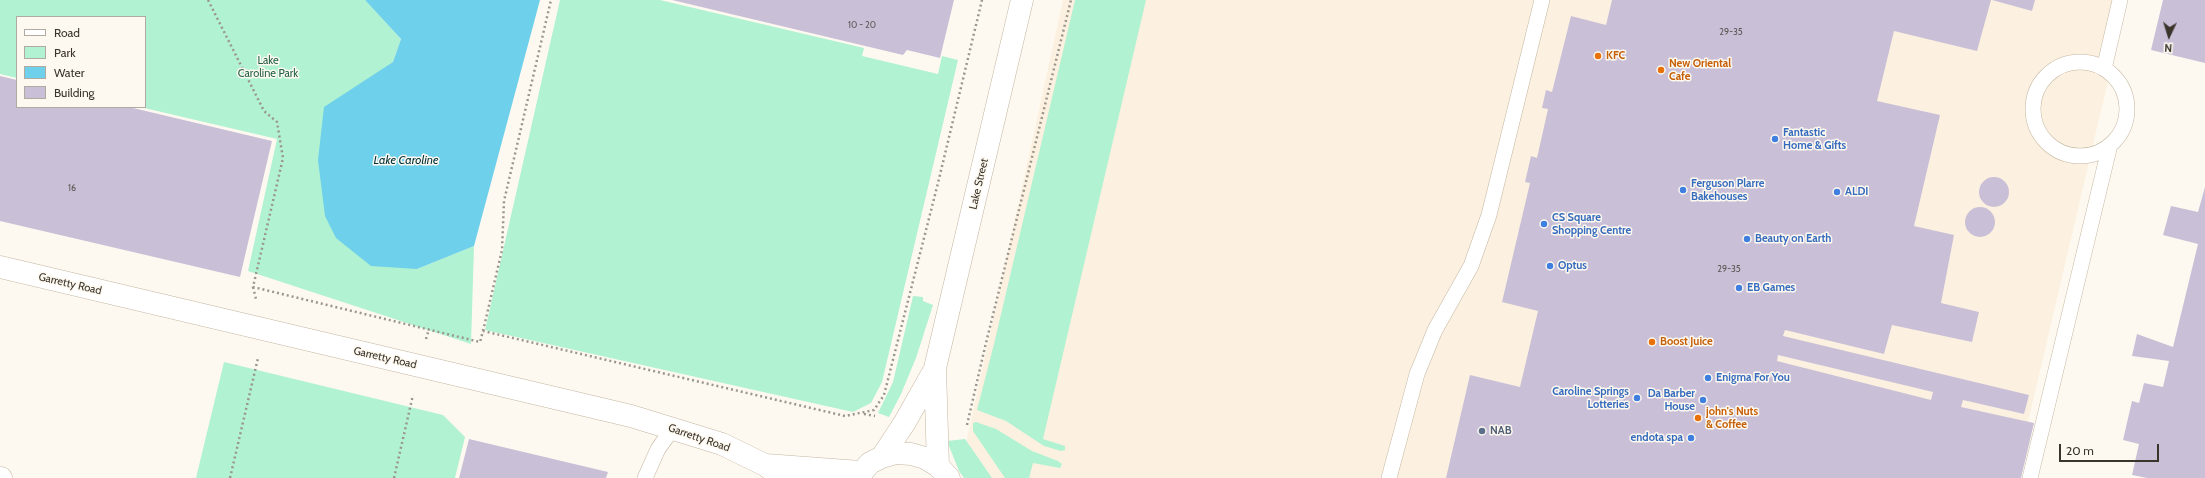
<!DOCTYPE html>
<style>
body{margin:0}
#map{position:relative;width:2205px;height:478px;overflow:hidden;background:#fef9f0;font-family:Cabin,sans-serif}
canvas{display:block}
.legend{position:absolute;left:16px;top:16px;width:130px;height:92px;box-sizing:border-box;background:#fef9f0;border:1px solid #b0aaa1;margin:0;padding:5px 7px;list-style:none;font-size:12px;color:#3a342b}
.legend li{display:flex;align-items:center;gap:8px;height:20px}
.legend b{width:20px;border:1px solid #b0aaa1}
.north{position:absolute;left:2149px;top:16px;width:40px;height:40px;-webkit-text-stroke:3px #fef9f0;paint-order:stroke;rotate:184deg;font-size:11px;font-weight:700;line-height:16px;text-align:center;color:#3a342b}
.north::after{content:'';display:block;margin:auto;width:14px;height:18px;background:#3a342b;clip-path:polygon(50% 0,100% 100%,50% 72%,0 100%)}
.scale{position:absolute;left:2059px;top:444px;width:100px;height:18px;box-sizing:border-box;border:2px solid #3a342b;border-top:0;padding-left:5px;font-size:12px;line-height:14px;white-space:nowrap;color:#3a342b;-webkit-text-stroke:3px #fef9f0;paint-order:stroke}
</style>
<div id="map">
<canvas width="2205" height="478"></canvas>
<ul class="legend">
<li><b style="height:5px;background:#fff"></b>Road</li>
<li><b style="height:11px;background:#b0f2d1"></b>Park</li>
<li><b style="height:11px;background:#6ed0ea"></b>Water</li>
<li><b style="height:11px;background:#c9c0d7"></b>Building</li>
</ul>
<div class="north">N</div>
<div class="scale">20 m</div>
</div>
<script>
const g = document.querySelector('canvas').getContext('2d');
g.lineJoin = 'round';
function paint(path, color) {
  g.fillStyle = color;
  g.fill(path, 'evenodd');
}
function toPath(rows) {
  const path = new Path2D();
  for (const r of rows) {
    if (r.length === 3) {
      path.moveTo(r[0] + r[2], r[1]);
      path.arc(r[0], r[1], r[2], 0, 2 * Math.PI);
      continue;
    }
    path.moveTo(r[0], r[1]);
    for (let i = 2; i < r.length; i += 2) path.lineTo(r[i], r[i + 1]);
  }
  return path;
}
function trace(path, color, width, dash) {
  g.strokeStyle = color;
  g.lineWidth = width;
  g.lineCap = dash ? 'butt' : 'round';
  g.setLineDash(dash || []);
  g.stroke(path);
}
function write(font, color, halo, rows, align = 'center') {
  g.font = font + ' Cabin,sans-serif';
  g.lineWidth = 3;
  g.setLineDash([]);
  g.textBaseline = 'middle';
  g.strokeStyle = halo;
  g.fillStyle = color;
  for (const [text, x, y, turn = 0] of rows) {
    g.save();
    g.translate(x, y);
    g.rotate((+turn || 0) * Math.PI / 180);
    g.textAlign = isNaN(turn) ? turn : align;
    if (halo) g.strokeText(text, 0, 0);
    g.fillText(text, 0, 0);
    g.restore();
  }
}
const built = toPath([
 [1063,0,2127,0,2015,478,973,478,965,448]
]);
const green = toPath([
 [0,0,365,0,401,39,393,62,373,76,417,269,474,246,471,344,248,271,277,139,140,107,145,107,145,17,17,17,17,78,0,74],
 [560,0,660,0,864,48,862,56,938,74,942,56,958,60,882,382,871,403,853,412,485,330],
 [1075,0,1146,0,1043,439,1065,446,1065,450,1061,451,1044,446,1006,421,977,410,994,344],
 [913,296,923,297,923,301,933,305,916,358,901,394,889,417,878,413,893,382],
 [224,362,443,415,465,437,455,478,196,478],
 [976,422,996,429,1032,451,1058,461,1062,464,1060,468,1033,463,1029,478,1005,478,973,431,973,423],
 [965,439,972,449,992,478,964,478,959,471,947,441]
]);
const water = toPath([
 [365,0,540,0,474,246,417,269,371,266,336,238,325,216,318,160,324,107,393,62,401,39]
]);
const building = toPath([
 [672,0,954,0,940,58,907,50,903,55],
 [1612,0,1991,0,1977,51,1894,31,1877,101,1940,115,1914,226,1954,235,1941,303,1979,312,1972,342,1892,325,1884,354,1785,330,1783,336,2029,395,2024,414,1963,400,1961,407,2034,423,2021,478,1446,478,1470,375,1520,387,1538,311,1502,302,1530,183,1525,182,1531,156,1537,158,1548,109,1542,108,1546,90,1552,92,1571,16,1606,25],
 [1778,355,1933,392,1931,400,1777,361],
 [1992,0,2035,0,2032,11],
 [2163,0,2205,0,2205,63,2151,50],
 [0,76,17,80,17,107,129,107,272,141,240,277,0,221],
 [1994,192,15],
 [2205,187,2205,478,2147,478,2132,475,2139,444,2123,440,2132,401,2139,403,2144,383,2163,387,2169,361,2132,356,2137,334,2173,347,2198,244,2163,235,2171,206,2198,212],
 [1980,222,15],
 [469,439,608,472,606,478,459,478]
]);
const path = toPath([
 [208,0,264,111,277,122,283,158,253,287,480,342,483,331,845,416,874,410,884,395,938,183,982,0],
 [253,287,256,299],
 [483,331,502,250,504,201,551,0],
 [426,339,429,329],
 [864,414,875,416],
 [967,425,985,347,1071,0],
 [230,478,258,358],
 [394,478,413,395]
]);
const lane = toPath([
 [2080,109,47],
 [2104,69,2120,0],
 [645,478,658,449,673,428],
 [1389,478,1417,374,1435,330,1471,266,1489,215,1542,0],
 [2030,478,2110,145]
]);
const street = toPath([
 [0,267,631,416,722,444,765,465,783,478],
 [882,457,905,422,935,369],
 [766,465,860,472],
 [938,466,935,368,1022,0],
 [0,478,1,478],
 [857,478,870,463,882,457,896,453,911,454,925,458,938,466,949,478]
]);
const markers = [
 [1598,56,4,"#e8710a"],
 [1661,70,4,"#e8710a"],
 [1775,139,4,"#3f7fe0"],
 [1683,190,4,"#3f7fe0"],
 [1837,192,4,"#3f7fe0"],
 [1544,224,4,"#3f7fe0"],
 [1747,239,4,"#3f7fe0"],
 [1550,266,4,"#3f7fe0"],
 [1739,288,4,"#3f7fe0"],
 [1652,342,4,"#e8710a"],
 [1708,378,4,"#3f7fe0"],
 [1637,398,4,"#3f7fe0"],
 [1703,400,4,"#3f7fe0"],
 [1698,418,4,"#e8710a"],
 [1482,431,4,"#5c6f8a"],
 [1691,438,4,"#3f7fe0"]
];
const numberNames = [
 ["10 - 20",862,25],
 ["29-35",1731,32],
 ["16",72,188],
 ["29-35",1729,269]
];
const foodNames = [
 ["KFC",1606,56],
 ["New Oriental",1669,64],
 ["Cafe",1669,77],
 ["Boost Juice",1660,342],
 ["john's Nuts",1706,412],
 ["& Coffee",1706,425]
];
const parkNames = [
 ["Lake",268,61],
 ["Caroline Park",268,74]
];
const shopNames = [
 ["Fantastic",1783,133],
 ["Home & Gifts",1783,146],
 ["Ferguson Plarre",1691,184],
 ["Bakehouses",1691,197],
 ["ALDI",1845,192],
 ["CS Square",1552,218],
 ["Shopping Centre",1552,231],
 ["Beauty on Earth",1755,239],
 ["Optus",1558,266],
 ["EB Games",1747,288],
 ["Enigma For You",1716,378],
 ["Caroline Springs",1629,392,"right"],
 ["Lotteries",1629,405,"right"],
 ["Da Barber",1695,394,"right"],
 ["House",1695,407,"right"],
 ["endota spa",1683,438,"right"]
];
const streetNames = [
 ["Lake Street",979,184,-77],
 ["Garretty Road",70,284,13],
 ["Garretty Road",385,358,13],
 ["Garretty Road",699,438,19]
];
const serviceNames = [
 ["NAB",1490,431]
];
const waterNames = [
 ["Lake Caroline",406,160]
];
paint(built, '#fcf1e0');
paint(green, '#b0f2d1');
paint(water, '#6ed0ea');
paint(building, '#c9c0d7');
trace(lane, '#c4b6a1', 16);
trace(street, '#c4b6a1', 23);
trace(path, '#9b968d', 2.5, [2, 3]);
trace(lane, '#fff', 15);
trace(street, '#fff', 22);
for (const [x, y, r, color] of markers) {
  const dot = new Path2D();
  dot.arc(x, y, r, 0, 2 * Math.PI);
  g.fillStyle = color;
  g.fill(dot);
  trace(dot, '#fef9f0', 1.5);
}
write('9px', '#5e5756', null, numberNames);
write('bold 11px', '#c56008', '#fef9f0', foodNames, 'left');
write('11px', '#216046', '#fef9f0', parkNames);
write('bold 11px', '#366cbe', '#fef9f0', shopNames, 'left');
write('11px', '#3a342b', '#fef9f0', streetNames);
write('bold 11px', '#4e5e75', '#fef9f0', serviceNames, 'left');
write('italic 12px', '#01323c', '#fef9f0', waterNames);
</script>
